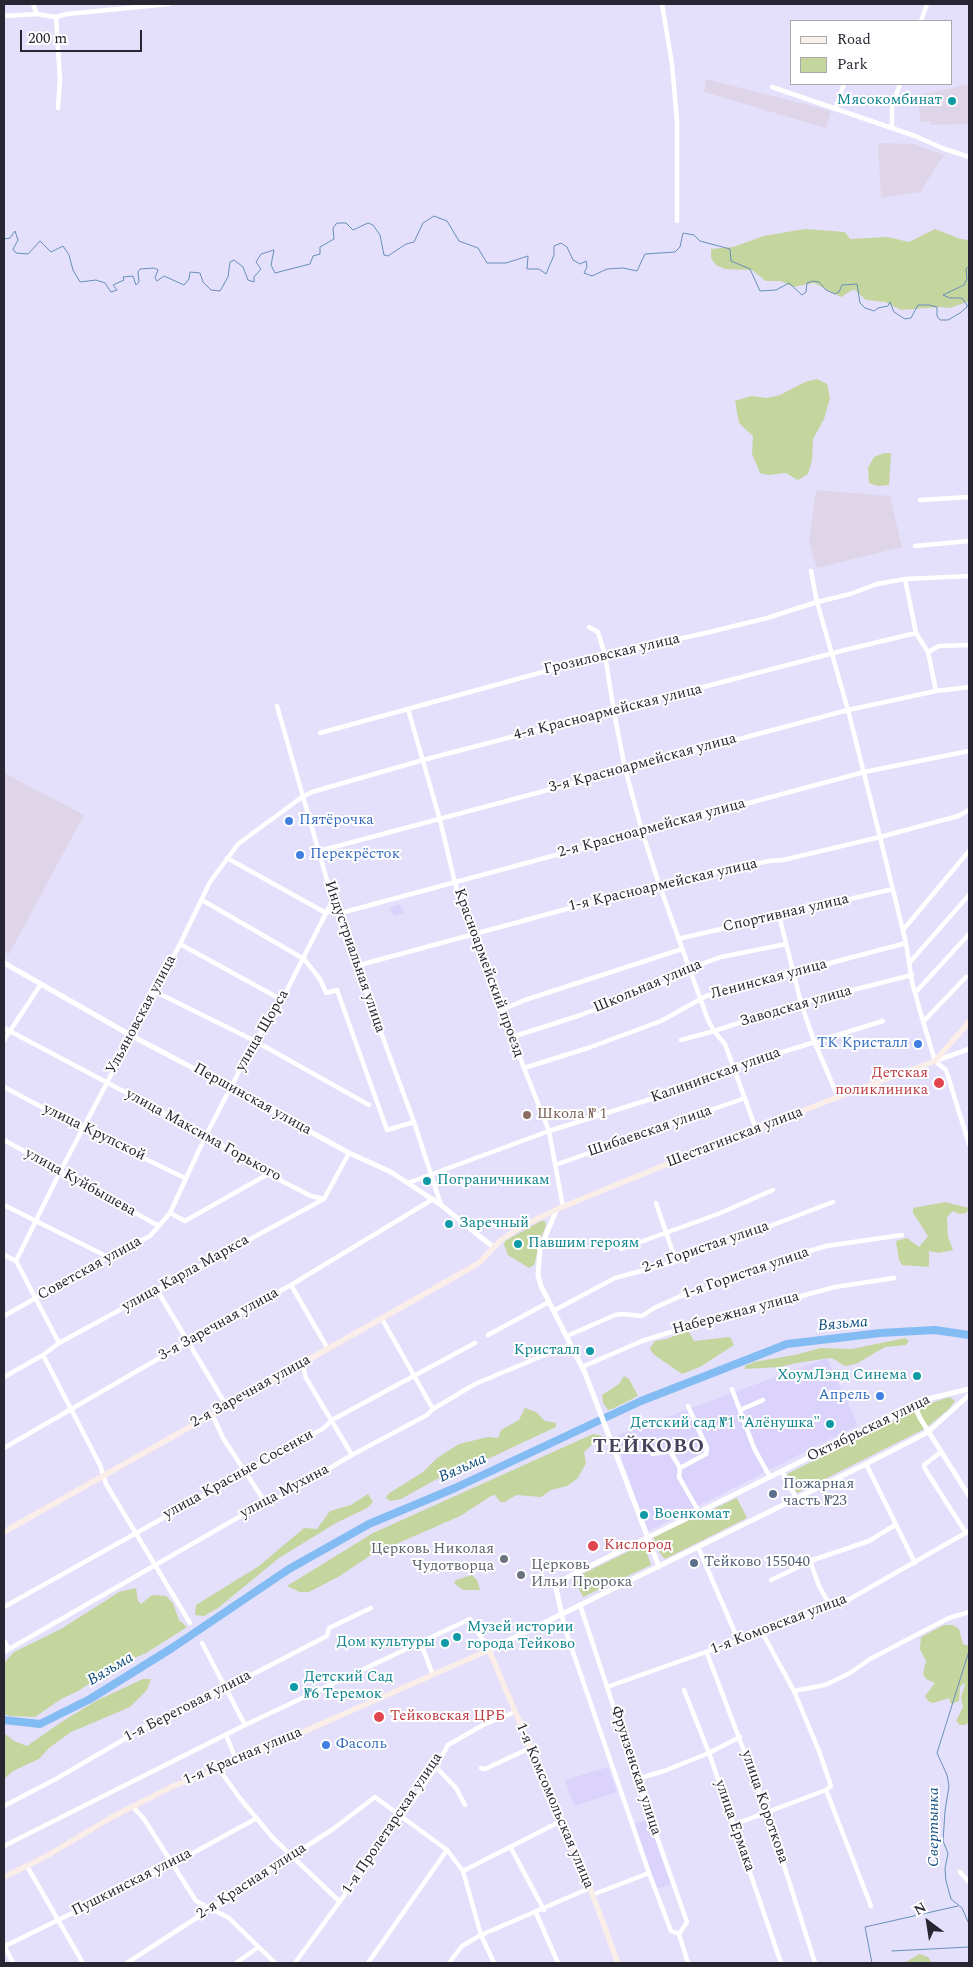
<!DOCTYPE html>
<meta charset="utf-8">
<style>
body{margin:0}
#map{position:relative;width:973px;height:1967px;overflow:hidden;background:#e4dffa;font-family:Spectral,serif}
canvas{display:block}
.frame{position:absolute;inset:0;border:5px solid #282632;pointer-events:none}
.legend{position:absolute;left:790px;top:20px;width:162px;height:65px;box-sizing:border-box;background:#fff;border:1px solid #a9a8ad;margin:0;padding:6px 9px;list-style:none;font-size:15px;color:#282632}
.legend li{display:flex;align-items:center;gap:10px;height:25px}
.legend b{width:25px;border:1px solid #a9a8ad}
.north{position:absolute;left:903px;top:1897px;width:50px;height:50px;-webkit-text-stroke:4px #fff;paint-order:stroke;rotate:329deg;font-size:14px;font-weight:700;line-height:20px;text-align:center;color:#282632}
.north::after{content:'';display:block;margin:auto;width:18px;height:22px;background:#282632;clip-path:polygon(50% 0,100% 100%,50% 72%,0 100%)}
.scale{position:absolute;left:20px;top:30px;width:122px;height:22px;box-sizing:border-box;border:2px solid #282632;border-top:0;padding-left:6px;font-size:15px;line-height:18px;white-space:nowrap;color:#282632;-webkit-text-stroke:4px #fff;paint-order:stroke}
</style>
<div id="map">
<canvas width="973" height="1967"></canvas>
<div class="frame"></div>
<ul class="legend">
<li><b style="height:6px;background:#fbeee8"></b>Road</li>
<li><b style="height:14px;background:#c4d59d"></b>Park</li>
</ul>
<div class="north">N</div>
<div class="scale">200 m</div>
</div>
<script>
const g = document.querySelector('canvas').getContext('2d');
g.lineJoin = 'round';
function paint(path, color) {
  g.fillStyle = color;
  g.fill(path, 'evenodd');
}
function toPath(rows) {
  const path = new Path2D();
  for (const r of rows) {
    path.moveTo(r[0], r[1]);
    for (let i = 2; i < r.length; i += 2) path.lineTo(r[i], r[i + 1]);
  }
  return path;
}
function trace(path, color, width, dash) {
  g.strokeStyle = color;
  g.lineWidth = width;
  g.lineCap = dash ? 'butt' : 'round';
  g.setLineDash(dash || []);
  g.stroke(path);
}
function write(font, color, halo, rows, align = 'center') {
  g.font = font + ' Spectral,serif';
  g.lineWidth = 4;
  g.setLineDash([]);
  g.textBaseline = 'middle';
  g.strokeStyle = halo;
  g.fillStyle = color;
  for (const [text, x, y, turn = 0] of rows) {
    g.save();
    g.translate(x, y);
    g.rotate((+turn || 0) * Math.PI / 180);
    g.textAlign = isNaN(turn) ? turn : align;
    if (halo) g.strokeText(text, 0, 0);
    g.fillText(text, 0, 0);
    g.restore();
  }
}
const built = toPath([
 [400,904,404,914,394,916,389,908],
 [827,1358,858,1425,648,1531,622,1460,618,1435],
 [608,1767,617,1792,574,1806,565,1780],
 [648,1820,671,1884,657,1889,634,1824]
]);
const industrial = toPath([
 [706,79,831,111,826,128,704,92],
 [969,84,969,124,931,125,930,121,921,122,917,97,919,95],
 [878,143,913,144,944,155,920,192,881,198],
 [816,490,890,496,902,547,817,568,809,542],
 [4,773,84,815,9,954,4,952]
]);
const green = toPath([
 [805,229,845,232,850,239,887,237,909,242,935,229,960,239,969,240,969,301,950,308,940,307,901,310,885,302,866,300,854,289,841,297,814,283,793,287,781,281,766,281,752,270,725,269,716,265,711,258,711,249,733,247,764,236],
 [817,379,827,384,830,398,824,419,813,439,812,460,808,474,798,480,786,473,768,475,760,473,752,454,753,436,739,423,735,401,751,396,767,398,780,395,805,382],
 [885,453,891,453,889,485,878,486,869,483,868,468,874,457],
 [945,1202,969,1208,966,1213,959,1214,952,1211,947,1218,948,1237,953,1250,939,1253,929,1251,929,1267,902,1265,899,1260,896,1241,907,1238,919,1247,928,1236,913,1213,913,1208],
 [541,1221,545,1221,546,1225,541,1238,534,1265,529,1268,508,1255,504,1245,505,1241],
 [685,1331,689,1332,694,1341,730,1337,734,1345,700,1367,682,1374,653,1354,650,1348,655,1341,667,1339],
 [905,1338,909,1341,906,1345,885,1347,858,1363,847,1366,843,1365,834,1359,829,1358,797,1363,779,1367,745,1369,745,1366,754,1362,795,1355,820,1348,852,1349],
 [624,1376,629,1379,638,1396,612,1409,608,1410,603,1403,602,1395,619,1384],
 [950,1397,955,1401,948,1410,928,1426,925,1425,918,1408,921,1406],
 [525,1408,536,1412,545,1421,556,1423,556,1427,462,1471,437,1479,401,1499,390,1501,386,1498,388,1494,423,1472,437,1458,459,1444,488,1437,498,1438,501,1430,519,1420],
 [914,1411,924,1429,797,1493,787,1474],
 [593,1434,602,1436,584,1452,586,1463,578,1478,567,1486,551,1490,541,1497,516,1495,505,1502,500,1502,495,1495,491,1496,460,1516,371,1555,338,1577,309,1592,300,1592,287,1586,373,1533],
 [368,1494,373,1502,367,1508,336,1523,279,1558,218,1608,204,1616,195,1615,196,1605,259,1566,304,1528,317,1529,330,1511,351,1505],
 [737,1498,747,1518,665,1559,659,1552,653,1537],
 [644,1544,651,1565,583,1597,574,1578],
 [472,1575,477,1580,480,1590,463,1590,454,1583,456,1580],
 [136,1588,138,1601,141,1604,152,1595,166,1596,173,1603,179,1620,187,1627,146,1653,116,1666,78,1691,61,1699,35,1717,10,1716,4,1714,4,1663,14,1652,61,1629,119,1592],
 [944,1625,953,1625,959,1629,963,1644,969,1646,969,1723,964,1725,960,1725,956,1721,963,1707,961,1697,965,1685,964,1683,960,1687,959,1701,951,1704,949,1698,933,1703,928,1701,925,1696,935,1683,926,1679,923,1674,926,1661,920,1649,921,1637],
 [143,1679,151,1679,147,1690,130,1707,71,1732,49,1748,39,1759,13,1771,4,1779,4,1733,14,1741,27,1746,63,1721,96,1701],
 [920,1954,928,1957,932,1963,904,1963]
]);
const stream = toPath([
 [4,239,10,238,15,231,18,240,13,249,16,253,28,254,40,241,51,252,63,246,69,255,73,270,80,282,96,280,105,283,111,292,117,290,113,285,124,280,123,277,133,276,136,285,139,282,138,272,140,269,154,268,158,270,155,278,157,281,164,276,184,285,189,279,190,272,200,273,203,282,211,290,220,291,228,277,230,262,234,260,243,267,248,280,254,282,254,277,261,269,256,262,261,254,274,250,271,265,275,273,310,264,313,256,320,254,320,247,334,239,333,228,337,223,346,223,353,230,368,223,373,225,380,235,384,255,388,256,406,244,414,242,423,223,434,216,447,221,459,241,478,248,487,263,506,263,528,256,527,269,539,269,546,274,554,255,554,246,561,243,567,247,573,260,580,264,586,261,587,267,584,273,592,276,607,269,623,268,637,271,645,254,675,252,680,247,683,233,694,235,700,241,730,249,731,261,750,269,760,291,776,290,789,283,802,295,806,292,807,283,813,281,819,282,826,290,835,294,839,292,842,285,857,284,860,303,865,308,874,311,878,308,888,306,890,302,894,312,905,319,911,318,918,305,929,305,937,307,937,316,940,320,948,320,960,313,967,307,967,305,962,298,950,298,943,295,964,285,967,279,966,269,969,266],
 [969,1651,937,1753,947,1775,949,1786,945,1811,943,1841,948,1853,945,1869,946,1881,951,1899,962,1908,969,1924],
 [892,1951,969,1947],
 [872,1963,865,1927,958,1906]
]);
const river = toPath([
 [4,1720,40,1724,90,1699,172,1648,289,1569,369,1524,455,1488,641,1401,787,1344,880,1333,935,1330,969,1335]
]);
const minor = toPath([
 [33,4,37,14],
 [662,4,672,64,677,121,677,221],
 [4,16,37,14,56,17,67,14,169,4],
 [56,17,60,80,58,108],
 [921,21,927,4],
 [772,87,915,136,942,148,969,157],
 [835,109,844,84],
 [892,128,892,107,900,84],
 [920,500,969,497],
 [915,546,969,541],
 [811,571,817,602,848,710,880,837,906,943,912,982,920,1011,935,1061,946,1070,969,1144],
 [905,579,916,633,928,652,936,691],
 [589,627,598,632,605,655,614,712,625,768,642,831,659,884,708,1020,714,1031,725,1044,756,1129],
 [928,652,939,646,969,645],
 [277,706,335,908,414,1122,441,1205],
 [408,709,440,820,455,883,468,924,480,950,501,1010,549,1131,563,1207],
 [320,733,605,655,710,632,767,618,817,602,850,594,877,584,905,579,969,576],
 [319,851,848,710,936,691,969,687],
 [227,858,326,913,333,900],
 [202,900,304,959,320,979,326,993,337,990,387,1130,414,1122],
 [337,914,864,772,969,751],
 [779,915,801,1003,814,1041,838,1097],
 [903,930,969,851],
 [678,939,893,889],
 [180,944,282,1000],
 [910,962,969,895],
 [356,966,659,884,769,861,783,860,880,837,958,816,969,810],
 [154,991,255,1041,369,1105],
 [915,993,969,934],
 [501,1010,525,1000,682,949],
 [923,1022,966,977],
 [4,1028,206,1135,268,1174,311,1196,324,1199],
 [512,1037,578,1016,642,992,687,974,699,965,721,957,786,944],
 [4,1040,41,984],
 [681,1040,714,1031,801,1003,912,975],
 [524,1068,588,1048,661,1021,706,996,906,943],
 [4,1087,83,1129,185,1178],
 [4,1140,157,1225],
 [555,1165,745,1098],
 [408,1183,549,1131,651,1099,734,1067,883,1021],
 [656,1203,672,1250,678,1261],
 [4,1205,108,1257],
 [170,1213,185,1221,268,1174],
 [621,1249,718,1214,773,1190],
 [4,1255,16,1261],
 [16,1261,60,1172,180,944,210,882,238,844,302,797,312,792,423,760,849,649,916,633],
 [16,1261,59,1343],
 [291,1285,328,1349],
 [157,1290,226,1405],
 [553,1311,615,1278,678,1261,833,1202],
 [4,1316,108,1257,150,1236,170,1213,206,1135,255,1041,282,1000,326,913,335,908],
 [382,1319,433,1409],
 [488,1335,549,1302],
 [567,1336,615,1315,622,1314,642,1316,654,1308,681,1296,703,1291,730,1276,763,1265,826,1246,902,1235],
 [43,1355,100,1465,106,1484,190,1623],
 [302,1364,306,1378,352,1455],
 [582,1367,642,1341,687,1327,835,1287,894,1278],
 [4,1377,43,1355,59,1343,324,1199,349,1153],
 [732,1389,754,1448,770,1477],
 [688,1406,707,1448,706,1454,680,1468,679,1477,699,1512],
 [740,1410,763,1400],
 [212,1414,223,1438,265,1502],
 [4,1448,189,1341,291,1285,433,1199],
 [941,1452,924,1465,925,1469,966,1533],
 [652,1454,670,1451,680,1468],
 [866,1464,915,1563],
 [782,1471,796,1498],
 [698,1547,739,1642],
 [810,1561,819,1586,831,1607],
 [771,1580,813,1560,869,1541,895,1525],
 [580,1605,652,1823,687,1922,679,1934,688,1963],
 [4,1607,324,1428,332,1420,475,1343],
 [562,1615,564,1626,649,1873,671,1931,679,1934],
 [4,1641,9,1649],
 [420,1641,433,1675],
 [202,1643,245,1725],
 [4,1652,265,1502,279,1498,352,1455,427,1415,433,1409,475,1384,571,1344],
 [707,1653,767,1812,815,1963],
 [607,1687,841,1604,969,1531],
 [684,1690,709,1753,781,1963],
 [794,1691,825,1685,850,1673,870,1659,949,1618,969,1612],
 [226,1735,237,1762],
 [436,1767,456,1788,465,1805],
 [481,1768,485,1769,530,1748],
 [219,1769,239,1797,272,1837,340,1902],
 [637,1779,664,1771,709,1753,740,1737],
 [826,1790,871,1906],
 [4,1806,54,1780,147,1726,226,1688,327,1636,329,1628,371,1608],
 [132,1806,144,1819,196,1901,229,1918,275,1963],
 [733,1825,826,1790,831,1786,819,1751,794,1691,763,1634],
 [4,1846,245,1725,470,1619,489,1650],
 [511,1848,544,1910],
 [27,1866,83,1963],
 [463,1871,561,1821],
 [960,1872,969,1882],
 [592,1895,649,1873],
 [536,1913,558,1963],
 [4,1945,13,1963],
 [5,1946,171,1865,257,1818],
 [127,1963,333,1829,375,1797,447,1850,463,1871,481,1935,494,1963],
 [236,1963,257,1948],
 [295,1963,402,1816,433,1772,448,1745,483,1725,515,1712],
 [368,1963,447,1850],
 [449,1963,462,1946,481,1935,590,1888]
]);
const tertiary = toPath([
 [4,963,132,1036,231,1088,349,1153,391,1172,441,1205,493,1247],
 [935,1061,969,1049],
 [556,1211,540,1249,538,1275,541,1286,585,1373,659,1567],
 [919,1403,916,1409,920,1418,969,1496],
 [562,1615,556,1588,558,1582,927,1399,969,1389],
 [489,1650,866,1464,928,1432,969,1395]
]);
const secondary = toPath([
 [4,1532,467,1270,480,1262,501,1240,522,1226,560,1208,672,1162,838,1097,935,1061,969,1022],
 [4,1877,45,1857,112,1817,171,1787,219,1769,489,1650,590,1888,618,1963]
]);
const markers = [
 [952,101,5,"#0f9aa8"],
 [289,821,5,"#3f7fe0"],
 [300,855,5,"#3f7fe0"],
 [918,1044,5,"#3f7fe0"],
 [939,1083,6,"#e0444e"],
 [527,1115,5,"#8d6e63"],
 [427,1181,5,"#0f9aa8"],
 [449,1224,5,"#0f9aa8"],
 [518,1244,5,"#0f9aa8"],
 [590,1351,5,"#0f9aa8"],
 [917,1376,5,"#0f9aa8"],
 [880,1396,5,"#3f7fe0"],
 [830,1424,5,"#0f9aa8"],
 [773,1494,5,"#5c6f8a"],
 [644,1515,5,"#0f9aa8"],
 [593,1546,6,"#e0444e"],
 [504,1559,5,"#6b7280"],
 [694,1563,5,"#5c6f8a"],
 [521,1575,5,"#6b7280"],
 [457,1637,5,"#0f9aa8"],
 [445,1643,5,"#0f9aa8"],
 [294,1687,5,"#0f9aa8"],
 [379,1717,6,"#e0444e"],
 [326,1745,5,"#3f7fe0"]
];
const cultureNames = [
 ["Мясокомбинат",942,101,"right"],
 ["Пограничникам",437,1181],
 ["Заречный",459,1224],
 ["Павшим героям",528,1244],
 ["Кристалл",580,1351,"right"],
 ["ХоумЛэнд Синема",907,1376,"right"],
 ["Детский сад №1 \"Алёнушка\"",820,1424,"right"],
 ["Военкомат",654,1515],
 ["Музей истории",467,1628],
 ["города Тейково",467,1645],
 ["Дом культуры",435,1643,"right"],
 ["Детский Сад",304,1678],
 ["№6 Теремок",304,1695]
];
const streetNames = [
 ["Грозиловская улица",612,655,-13],
 ["4-я Красноармейская улица",608,713,-14],
 ["3-я Красноармейская улица",643,764,-15],
 ["2-я Красноармейская улица",652,829,-15],
 ["1-я Красноармейская улица",663,886,-13],
 ["Спортивная улица",786,914,-13],
 ["Индустриальная улица",354,957,71],
 ["Красноармейский проезд",488,973,70],
 ["Ленинская улица",769,980,-15],
 ["Школьная улица",648,987,-23],
 ["Заводская улица",796,1007,-16],
 ["Ульяновская улица",142,1015,-62],
 ["улица Щорса",263,1031,-60],
 ["Калининская улица",716,1076,-20],
 ["Першинская улица",252,1100,29],
 ["Шибаевская улица",650,1132,-19],
 ["улица Крупской",94,1133,26],
 ["улица Максима Горького",203,1136,29],
 ["Шестагинская улица",735,1138,-21],
 ["улица Куйбышева",80,1183,29],
 ["2-я Гористая улица",706,1248,-19],
 ["Советская улица",90,1269,-29],
 ["улица Карла Маркса",186,1274,-29],
 ["1-я Гористая улица",746,1274,-19],
 ["Набережная улица",736,1314,-15],
 ["3-я Заречная улица",219,1325,-29],
 ["2-я Заречная улица",251,1392,-29],
 ["Октябрьская улица",869,1429,-26],
 ["улица Красные Сосенки",239,1475,-29],
 ["улица Мухина",285,1492,-28],
 ["1-я Комовская улица",779,1625,-21],
 ["1-я Береговая улица",188,1707,-27],
 ["1-я Красная улица",243,1757,-23],
 ["Фрунзенская улица",635,1771,72],
 ["1-я Комсомольская улица",554,1806,67],
 ["улица Короткова",764,1807,71],
 ["1-я Пролетарская улица",393,1824,-56],
 ["улица Ермака",734,1826,71],
 ["2-я Красная улица",252,1882,-33],
 ["Пушкинская улица",132,1883,-27]
];
const shopNames = [
 ["Пятёрочка",299,821],
 ["Перекрёсток",310,855],
 ["ТК Кристалл",908,1044,"right"],
 ["Апрель",870,1396,"right"],
 ["Фасоль",336,1745]
];
const healthNames = [
 ["Детская",928,1074,"right"],
 ["поликлиника",928,1091,"right"],
 ["Кислород",604,1546],
 ["Тейковская ЦРБ",390,1717]
];
const educationNames = [
 ["Школа № 1",537,1115]
];
const serviceNames = [
 ["Пожарная",783,1485],
 ["часть №23",783,1502],
 ["Тейково 155040",704,1563]
];
const worshipNames = [
 ["Церковь Николая",494,1550],
 ["Чудотворца",494,1567],
 ["Церковь",531,1566,"left"],
 ["Ильи Пророка",531,1583,"left"]
];
const waterNames = [
 ["Вязьма",843,1325,-5],
 ["Вязьма",463,1469,-24],
 ["Вязьма",111,1670,-31],
 ["Свертынка",935,1827,-90]
];
const districtNames = [
 ["ТЕЙКОВО",649,1448]
];
paint(built, '#dbd3fb');
paint(industrial, '#dfd5e9');
paint(green, '#c4d59d');
trace(stream, '#688fb9', 1);
trace(river, '#83bcf3', 8);
trace(minor, '#fff', 4.5);
trace(tertiary, '#fff', 5);
trace(secondary, '#fbeee8', 5.5);
for (const [x, y, r, color] of markers) {
  const dot = new Path2D();
  dot.arc(x, y, r, 0, 2 * Math.PI);
  g.fillStyle = color;
  g.fill(dot);
  trace(dot, '#fff', 2);
}
write('15px', '#0d838f', '#fff', cultureNames, 'left');
write('15px', '#282632', '#fff', streetNames);
write('15px', '#366cbe', '#fff', shopNames, 'left');
write('15px', '#be3a42', '#fff', healthNames, 'left');
write('15px', '#785e54', '#fff', educationNames, 'left');
write('15px', '#4e5e75', '#fff', serviceNames, 'left');
write('15px', '#5b616d', '#fff', worshipNames, 'right');
write('italic 16px', '#114f82', '#fff', waterNames);
g.letterSpacing = '1px';
write('bold 20px', '#47415b', '#fff', districtNames);
g.letterSpacing = '0px';
</script>
